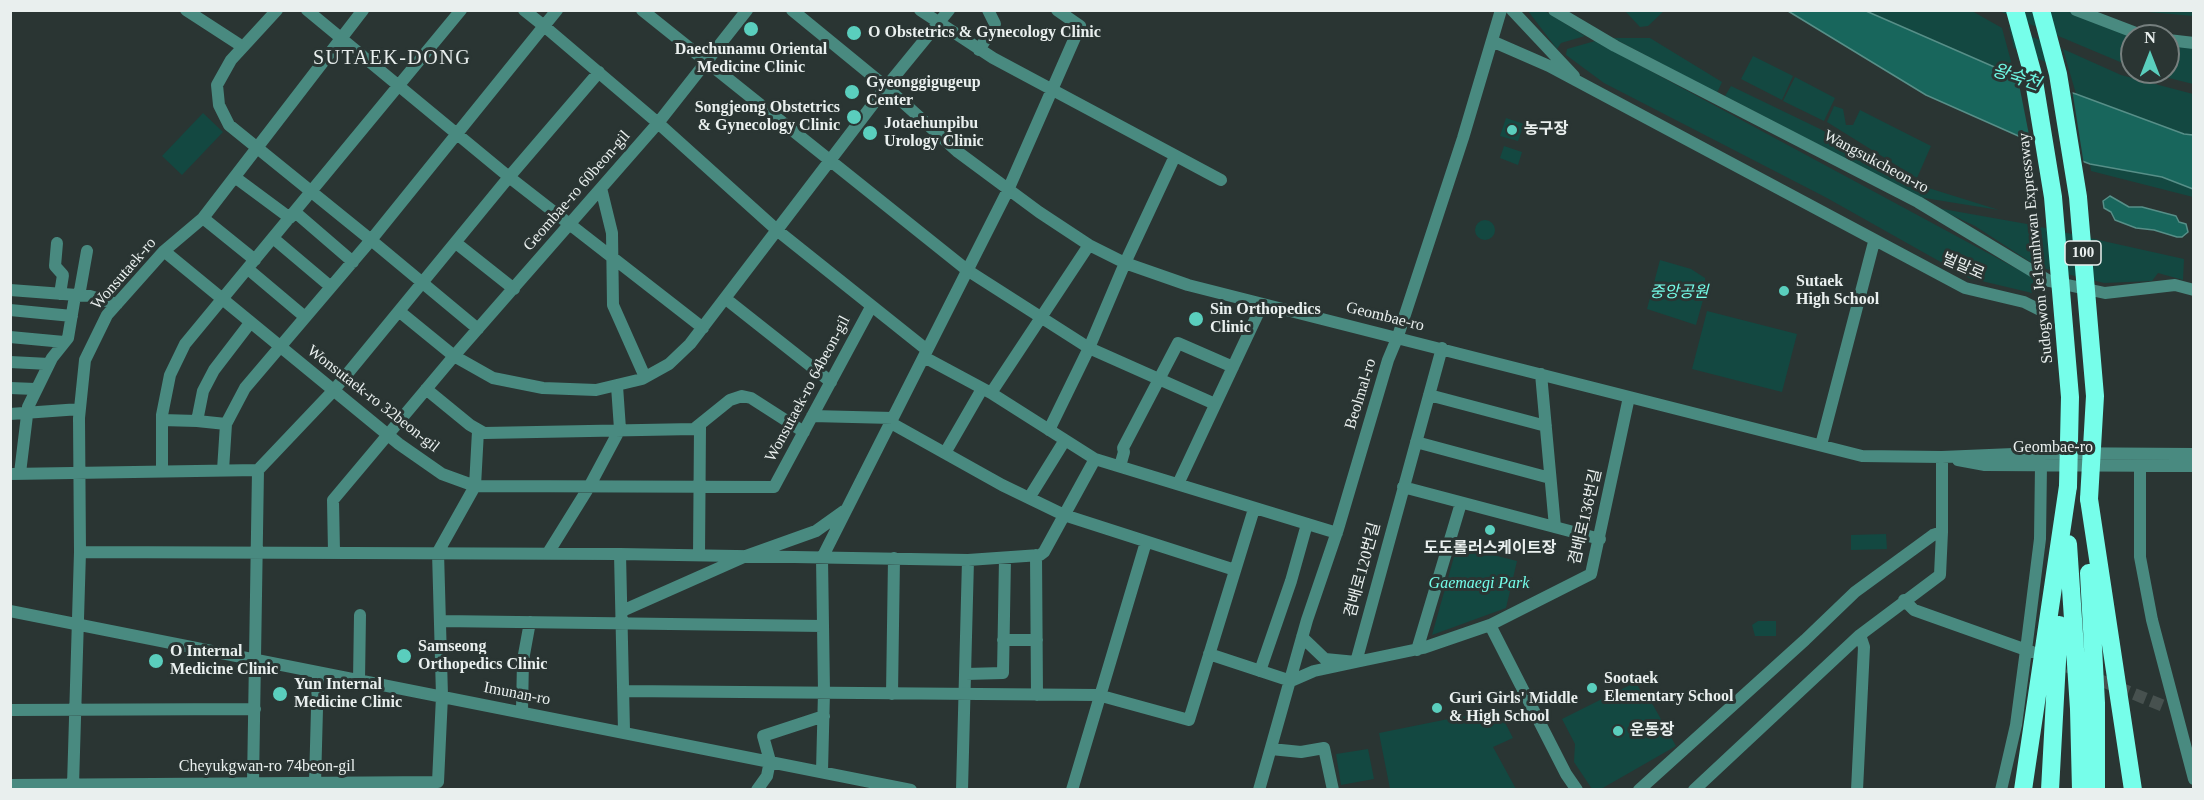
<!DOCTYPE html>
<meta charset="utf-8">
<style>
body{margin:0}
#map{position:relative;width:2204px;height:800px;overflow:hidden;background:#2a3533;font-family:"Times New Roman",serif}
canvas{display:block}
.frame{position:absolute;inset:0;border:12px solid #e9efee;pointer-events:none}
.north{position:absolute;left:2120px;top:24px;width:60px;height:60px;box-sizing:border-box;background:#2a3533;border:2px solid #767f7e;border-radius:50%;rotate:0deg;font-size:16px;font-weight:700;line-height:24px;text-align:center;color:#e9efee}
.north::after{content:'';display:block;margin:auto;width:21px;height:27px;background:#5acebd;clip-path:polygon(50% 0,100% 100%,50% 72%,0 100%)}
</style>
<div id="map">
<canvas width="2204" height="800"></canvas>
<div class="frame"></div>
<div class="north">N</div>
</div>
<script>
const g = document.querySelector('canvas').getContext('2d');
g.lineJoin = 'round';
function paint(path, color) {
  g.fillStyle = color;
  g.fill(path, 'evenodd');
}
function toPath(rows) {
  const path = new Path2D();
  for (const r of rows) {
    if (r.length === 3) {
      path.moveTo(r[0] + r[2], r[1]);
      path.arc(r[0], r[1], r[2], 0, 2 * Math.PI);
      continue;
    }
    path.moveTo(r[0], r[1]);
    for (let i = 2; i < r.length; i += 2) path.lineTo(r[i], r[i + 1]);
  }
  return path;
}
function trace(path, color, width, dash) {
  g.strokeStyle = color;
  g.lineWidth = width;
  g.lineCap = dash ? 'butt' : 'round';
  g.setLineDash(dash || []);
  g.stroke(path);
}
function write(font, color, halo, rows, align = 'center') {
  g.font = font + ' "Times New Roman","Noto Sans KR",serif';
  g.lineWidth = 6;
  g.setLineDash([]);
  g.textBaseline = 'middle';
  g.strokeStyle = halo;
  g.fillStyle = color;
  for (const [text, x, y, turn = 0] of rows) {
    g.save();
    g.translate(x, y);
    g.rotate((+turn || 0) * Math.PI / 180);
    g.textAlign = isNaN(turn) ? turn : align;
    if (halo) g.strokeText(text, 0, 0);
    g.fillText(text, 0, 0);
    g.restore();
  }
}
const green = toPath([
 [1528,11,1545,11,1585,36,1561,43,1557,49],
 [1625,11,1626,10,1664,11,1648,26,1640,27],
 [1866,11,1972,11,2002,28,2015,76],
 [1999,11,2072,11,2132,36,2132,67],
 [2145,11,2193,11,2193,16,2148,12],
 [2009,27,2061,49,2066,71,2014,48],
 [1613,38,1650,38,1722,82,1717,93],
 [1595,41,2034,278,2032,293,1969,278,1827,198,1604,83,1566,55,1567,49],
 [2168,43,2193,46,2193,84,2145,72,2168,72],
 [2063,49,2121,75,2193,94,2193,135,2184,134,2076,94],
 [1753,56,1793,76,1782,100,1741,79],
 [1795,77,1835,98,1824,121,1783,101],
 [1731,86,1820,129,1922,186,1999,210,1918,197,1725,96],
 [1834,106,1843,109,1846,125,1853,125,1860,110,1931,146,1917,178,1827,122],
 [203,113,223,132,182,175,162,156],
 [1506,118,1524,124,1518,141,1500,136],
 [1504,146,1522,152,1518,165,1500,158],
 [2090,164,2162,177,2193,189,2193,197,2091,171],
 [1937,208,2027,224,2184,259,2183,280,2158,273,2152,281,2104,283,2038,267,1975,226],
 [1485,230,10],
 [1660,260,1691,269,1705,278,1705,293,1696,325,1647,309],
 [1707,311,1797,334,1782,392,1692,369],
 [1886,534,1887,549,1851,550,1851,535],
 [1457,546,1517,561,1506,608,1432,635],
 [1758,621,1776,621,1776,636,1755,636,1752,625],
 [1636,682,1643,696,1653,705,1676,746,1601,789,1592,789,1574,762,1575,744,1562,719],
 [1498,709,1513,738,1493,747,1516,789,1390,789,1379,733],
 [1368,749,1374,779,1341,785,1336,754]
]);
const water = toPath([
 [1788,11,1866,11,2015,76,2076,94,2184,134,2193,135,2193,189,2162,177,2090,164,2032,142,1926,95,1788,11],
 [2110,196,2129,207,2142,207,2176,216,2179,222,2186,224,2188,232,2182,237,2177,237,2154,230,2136,228,2115,220,2111,212,2104,208,2103,201,2110,196]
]);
const pier = toPath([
 [2017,74,2072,89,2084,165,2031,145]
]);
const minorTunnel = toPath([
 [2051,660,2166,707]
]);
const minor = toPath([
 [186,10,243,47,231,60,217,85,219,105,229,125,371,240,245,388,226,424,223,470],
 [524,10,544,26,557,10],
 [642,10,967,270,1089,348,1215,404],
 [792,10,886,87,958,152,1039,212,1089,245,1125,263,1188,285,1862,456,1942,457,2037,453,2194,454],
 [920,10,993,58,1221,180],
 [1512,10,1574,76],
 [1554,10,1615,46,1918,202,2049,281,2105,293,2175,285,2194,290],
 [2076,10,2144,36],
 [2168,40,2194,43],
 [1494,42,1549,66,1965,288,2024,302,2042,311],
 [243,47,277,10],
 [979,50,995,24,988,10],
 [599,72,509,177,703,328],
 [236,178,290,218],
 [601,188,612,233,613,305,645,377],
 [295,212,353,262],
 [203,218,255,260],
 [273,238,331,287],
 [57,243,55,266,63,275,60,294],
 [456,243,514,289],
 [164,251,399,444,442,474,475,486,774,487,871,307],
 [248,269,305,317],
 [10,290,90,296,117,304],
 [79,296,87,251],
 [726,299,831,382],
 [10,310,72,316],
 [400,312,454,356,493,378,543,388,596,390,642,379,669,364,690,344,886,87,949,10],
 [478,329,371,240,544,26,658,123,778,231,927,350],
 [10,337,64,342],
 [1442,348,1356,662,1423,648,1490,625,1591,574,1629,397],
 [924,357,991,393,1095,459,1337,533],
 [10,362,49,364],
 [1541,374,1555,527],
 [10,388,35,389],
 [426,389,470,425,484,433,694,429,730,400,742,396,751,398,804,432],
 [991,393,1089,245],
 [1429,395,1546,426],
 [10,414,80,409],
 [812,416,893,418],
 [162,420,197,421],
 [891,423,1002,485,1064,515,1235,570],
 [226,424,197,421,203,391,214,370,250,323],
 [1049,430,1089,348,1125,263,1175,156],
 [1416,442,1550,478],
 [1821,445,1874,242],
 [945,453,982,389],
 [1958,460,1985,465,2194,466],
 [2140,465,2140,557,2152,620,2194,779],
 [1120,466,1124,452,1123,448,1178,343,1233,367],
 [162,470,162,415,170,375,185,344,461,10],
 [20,473,28,407,52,358,68,338,75,296],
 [10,474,258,470],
 [1178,484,1262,305],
 [1403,487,1600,539],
 [1029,498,1065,440],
 [80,552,620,554,968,560],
 [334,552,333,500,454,356,658,123,747,10],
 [548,553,589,487,620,429,617,386],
 [620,554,624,731],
 [699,555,700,427],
 [1036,555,1037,695],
 [1904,600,1914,610,2032,652],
 [10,611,911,790],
 [622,611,746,556,816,531,844,511],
 [441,621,823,626],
 [1490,625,1566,774,1577,790],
 [1860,635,1940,575,1942,532],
 [1003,640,1037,640],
 [1417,650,1461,503],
 [1209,654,1291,681,1314,671,1356,662,1325,659,1302,637],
 [1260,671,1291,581,1307,524],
 [966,674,1003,673,1005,558],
 [359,680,360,615],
 [623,691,1098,695,1189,720,1254,509],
 [892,694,894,558],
 [10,710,255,709],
 [522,711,523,660,530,622],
 [1271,749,1301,752,1324,748,1333,790],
 [822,771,824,692,822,558,1008,190,1080,26,1057,10],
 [253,783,258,470,334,390,509,177,307,10],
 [315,783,318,672],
 [10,785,438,782,442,696,438,552,475,486,478,431],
 [73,785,80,552,79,418,85,360,107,315,164,251,203,218,363,10],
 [757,790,767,776,770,761,763,736,824,716],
 [962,790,968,560,1040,555,1044,552,1095,459],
 [1072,790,1146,542],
 [1259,790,1307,620,1338,529,1388,360,1398,336,1463,138,1501,10],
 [1639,790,1805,640,1855,592,1933,535,1942,532,1942,457],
 [1694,790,1860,635,1864,647,1857,790],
 [2001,790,2016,725,2026,650,2040,539,2041,465]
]);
const highway = toPath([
 [2089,499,2133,790],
 [2068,544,2079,709,2081,790],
 [2089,573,2096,703,2096,790],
 [2023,790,2068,486],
 [2050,790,2059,625]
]);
const highwayBridge = toPath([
 [2015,10,2033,75,2053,197,2070,397,2068,486],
 [2041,10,2058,74,2078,197,2095,396,2089,499]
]);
const markers = [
 [751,29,8,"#5acebd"],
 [854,33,8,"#5acebd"],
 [852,92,8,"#5acebd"],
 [854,117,8,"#5acebd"],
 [1512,130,6,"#5acebd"],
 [870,133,8,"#5acebd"],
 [1784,291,6,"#5acebd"],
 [1196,319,8,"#5acebd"],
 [1490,530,6,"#5acebd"],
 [404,656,8,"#5acebd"],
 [156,661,8,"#5acebd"],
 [1592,688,6,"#5acebd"],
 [280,694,8,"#5acebd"],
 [1437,708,6,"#5acebd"],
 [1618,731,6,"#5acebd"]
];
const shields = [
 [2083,253,36]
];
const shieldNames = [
 ["100",2083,253]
];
const poiNames = [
 ["O Obstetrics & Gynecology Clinic",868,33],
 ["Daechunamu Oriental",751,50,"center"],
 ["Medicine Clinic",751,68,"center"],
 ["Gyeonggigugeup",866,83],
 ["Center",866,101],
 ["Songjeong Obstetrics",840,108,"right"],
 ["& Gynecology Clinic",840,126,"right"],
 ["Jotaehunpibu",884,124],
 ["Urology Clinic",884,142],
 ["농구장",1524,130],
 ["Sutaek",1796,282],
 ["High School",1796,300],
 ["Sin Orthopedics",1210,310],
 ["Clinic",1210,328],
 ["도도롤러스케이트장",1490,549,"center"],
 ["Samseong",418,647],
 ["Orthopedics Clinic",418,665],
 ["O Internal",170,652],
 ["Medicine Clinic",170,670],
 ["Sootaek",1604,679],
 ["Elementary School",1604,697],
 ["Yun Internal",294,685],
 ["Medicine Clinic",294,703],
 ["Guri Girls' Middle",1449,699],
 ["& High School",1449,717],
 ["운동장",1630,731]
];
const streetNames = [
 ["Wangsukcheon-ro",1876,162,28],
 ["Geombae-ro 60beon-gil",577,191,-49],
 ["Sudogwon Je1sunhwan Expressway",2036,248,-96],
 ["벌말로",1963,267,23],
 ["Wonsutaek-ro",124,274,-49],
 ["Geombae-ro",1385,317,14],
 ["Wonsutaek-ro 64beon-gil",808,389,-62],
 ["Beolmal-ro",1361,394,-73],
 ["Wonsutaek-ro 32beon-gil",373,399,38],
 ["Geombae-ro",2053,448],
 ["겸배로136번길",1586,517,-77],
 ["겸배로120번길",1363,570,-75],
 ["Imunan-ro",517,694,11],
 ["Cheyukgwan-ro 74beon-gil",267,767]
];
const parkNames = [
 ["중앙공원",1679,293],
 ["Gaemaegi Park",1479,584]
];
const waterNames = [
 ["왕숙천",2016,78,18]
];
const quarterNames = [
 ["SUTAEK-DONG",392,59]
];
paint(green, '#134841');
paint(water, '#18665c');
trace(water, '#578f88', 1.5);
paint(pier, '#2a3533');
trace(minorTunnel, '#47514f', 12, [12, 6]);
trace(minor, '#498a80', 12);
trace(highway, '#76feea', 18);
trace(highwayBridge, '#76feea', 18);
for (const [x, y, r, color] of markers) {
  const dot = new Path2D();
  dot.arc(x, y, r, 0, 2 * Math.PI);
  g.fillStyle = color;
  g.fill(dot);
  trace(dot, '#2a3533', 2);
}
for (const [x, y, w] of shields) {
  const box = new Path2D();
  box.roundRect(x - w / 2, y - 12, w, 24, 4.5);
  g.fillStyle = '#2a3533';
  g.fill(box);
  trace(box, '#e9efee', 1.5);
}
write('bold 15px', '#e9efee', null, shieldNames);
write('bold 16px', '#e9efee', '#2a3533', poiNames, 'left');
write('16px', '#e9efee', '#2a3533', streetNames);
write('italic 16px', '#74fde9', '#2a3533', parkNames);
write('italic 18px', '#6ef7e3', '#2a3533', waterNames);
g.letterSpacing = '1.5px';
write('20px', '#e9efee', '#2a3533', quarterNames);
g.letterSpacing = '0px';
</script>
